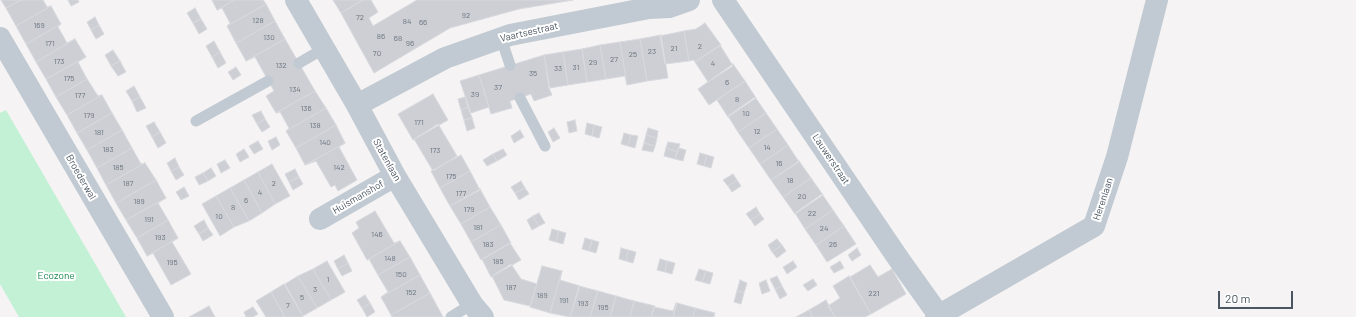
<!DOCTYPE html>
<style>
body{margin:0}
#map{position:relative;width:1356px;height:317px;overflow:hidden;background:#f5f3f3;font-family:Barlow,sans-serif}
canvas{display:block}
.scale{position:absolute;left:1218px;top:291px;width:75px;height:18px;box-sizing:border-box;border:2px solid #4a5661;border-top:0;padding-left:5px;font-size:12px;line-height:14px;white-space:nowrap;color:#4a5661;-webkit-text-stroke:3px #fff;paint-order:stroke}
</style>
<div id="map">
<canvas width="1356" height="317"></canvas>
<div class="scale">20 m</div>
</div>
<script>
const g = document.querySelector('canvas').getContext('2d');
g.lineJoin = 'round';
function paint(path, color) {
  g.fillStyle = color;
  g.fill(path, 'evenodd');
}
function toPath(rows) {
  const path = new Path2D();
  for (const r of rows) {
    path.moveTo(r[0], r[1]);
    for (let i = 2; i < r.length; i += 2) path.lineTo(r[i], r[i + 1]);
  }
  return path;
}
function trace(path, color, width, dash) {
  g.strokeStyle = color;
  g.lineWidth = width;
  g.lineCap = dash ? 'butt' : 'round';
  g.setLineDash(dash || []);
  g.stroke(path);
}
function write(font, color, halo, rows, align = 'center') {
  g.font = font + ' Barlow,sans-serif';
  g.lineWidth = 4;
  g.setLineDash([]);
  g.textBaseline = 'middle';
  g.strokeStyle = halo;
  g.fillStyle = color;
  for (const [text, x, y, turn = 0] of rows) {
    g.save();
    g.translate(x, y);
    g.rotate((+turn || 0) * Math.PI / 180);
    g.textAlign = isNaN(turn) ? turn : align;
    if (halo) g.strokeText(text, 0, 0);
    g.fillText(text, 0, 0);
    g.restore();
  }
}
const green = toPath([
 [6,110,126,317,19,317,0,284,0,113]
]);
const building = toPath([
 [1,0,21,0,6,8,1,0],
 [21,0,43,0,47,7,51,6,16,26,6,8,21,0],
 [68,0,78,0,79,2,71,6,68,0],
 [212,0,234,0,217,10,212,0],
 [234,0,263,0,266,4,227,26,230,23,222,8,217,10,234,0],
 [333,0,363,0,341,13,333,0],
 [363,0,371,0,378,12,369,18,373,26,417,0,573,0,519,9,450,28,374,73,341,13,363,0],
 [266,4,275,21,236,43,227,26,266,4],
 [51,6,61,24,26,44,16,26,51,6],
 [195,8,201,19,193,23,187,13,195,8],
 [95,17,99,25,91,30,87,22,95,17],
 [201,19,207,29,199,34,193,23,201,19],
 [275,21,285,39,246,61,236,43,275,21],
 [705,23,721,45,695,62,694,60,689,61,684,31,696,29,705,23],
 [61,24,58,27,67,43,75,39,36,62,26,44,61,24],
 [99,25,104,34,96,39,91,30,99,25],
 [684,31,689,61,665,64,660,36,684,31],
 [661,35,668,78,647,81,640,39,661,35],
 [75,39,86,57,46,79,36,62,75,39],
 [285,39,315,91,276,113,266,96,274,91,255,57,246,61,285,39],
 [640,39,647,81,627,85,620,42,640,39],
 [214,41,220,52,212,57,206,46,214,41],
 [620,42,627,85,625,76,606,79,600,45,620,42],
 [600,45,606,79,587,82,582,49,600,45],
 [720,45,733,66,708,82,695,62,720,45],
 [582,49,587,82,568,85,563,52,582,49],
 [113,50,120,61,111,66,105,55,113,50],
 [220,52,226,63,218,68,212,57,220,52],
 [563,52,568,85,550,88,544,55,563,52],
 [544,55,549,88,552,95,534,101,531,94,510,101,512,108,491,114,479,75,544,55],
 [86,57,78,62,87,79,56,97,46,79,86,57],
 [120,61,126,72,118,76,111,66,120,61],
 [733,64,745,81,709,105,698,89,733,64],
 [236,67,241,75,233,80,228,72,236,67],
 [479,75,489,107,471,113,460,81,479,75],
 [87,79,98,96,102,95,67,115,56,97,87,79],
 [745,81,756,98,728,117,717,100,745,81],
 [134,86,140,97,132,101,126,91,134,86],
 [315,91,326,108,286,131,289,128,280,112,276,113,315,91],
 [433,94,448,120,413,140,398,114,433,94],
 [102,95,112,113,77,133,67,115,102,95],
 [140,97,146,108,137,112,132,101,140,97],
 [465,97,468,107,461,110,458,99,465,97],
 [755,97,766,113,738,132,728,116,755,97],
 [468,107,472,118,464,120,461,110,468,107],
 [326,108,336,125,296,148,286,131,326,108],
 [261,111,265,119,257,124,252,115,261,111],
 [112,113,122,130,87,150,77,133,112,113],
 [766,113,777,129,749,148,738,132,766,113],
 [472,118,475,128,467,131,464,120,472,118],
 [265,119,270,127,262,132,257,124,265,119],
 [575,120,577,131,569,133,567,122,575,120],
 [154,122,160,132,152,137,146,126,154,122],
 [587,123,594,125,592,136,585,134,587,123],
 [438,124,457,156,433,171,414,139,438,124],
 [336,125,345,143,305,165,296,148,336,125],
 [594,125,602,127,599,138,592,136,594,125],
 [554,128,560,138,553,142,548,132,554,128],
 [648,128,658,131,657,138,646,135,648,128],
 [777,129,788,145,760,164,749,148,777,129],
 [122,130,132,148,97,168,87,150,122,130],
 [520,130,524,137,514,143,511,136,520,130],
 [160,132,166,143,158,148,152,137,160,132],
 [624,133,631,135,628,146,621,144,624,133],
 [631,135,638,136,635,148,628,146,631,135],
 [646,135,657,138,655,146,644,143,646,135],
 [276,137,280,145,272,150,268,141,276,137],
 [258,141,263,149,254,154,249,146,258,141],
 [668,142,680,144,677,152,666,148,668,142],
 [345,143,339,147,357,180,338,191,335,185,331,187,316,161,305,165,345,143],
 [644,143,655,146,653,152,642,150,644,143],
 [788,145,799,162,771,180,760,164,788,145],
 [132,148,141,164,145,163,106,185,97,168,132,148],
 [666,148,677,152,675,159,664,156,666,148],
 [679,148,686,150,683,161,675,159,679,148],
 [244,149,249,157,240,162,236,154,244,149],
 [503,149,507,155,497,161,493,154,503,149],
 [700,153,707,155,704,166,697,164,700,153],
 [493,154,497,161,487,166,483,160,493,154],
 [461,155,470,171,440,188,431,171,461,155],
 [707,155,714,157,711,168,704,166,707,155],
 [175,158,179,167,171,171,167,163,175,158],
 [225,160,230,168,221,173,217,164,225,160],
 [799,161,811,178,783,197,771,180,799,161],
 [145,163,156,180,116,203,106,185,145,163],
 [272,164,290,196,275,204,258,172,272,164],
 [179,167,184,175,176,180,171,171,179,167],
 [211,168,216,176,208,181,203,173,211,168],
 [295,169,299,177,289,182,285,174,295,169],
 [470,171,480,190,450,206,440,188,470,171],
 [258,172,275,204,262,213,244,180,258,172],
 [203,173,208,181,199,185,195,177,203,173],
 [733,174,737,180,728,186,723,180,733,174],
 [299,177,303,184,293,190,289,182,299,177],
 [811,178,823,195,795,214,783,197,811,178],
 [156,180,166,198,126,220,116,203,156,180],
 [244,180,262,213,249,221,230,188,244,180],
 [737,180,741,186,732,192,728,186,737,180],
 [521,181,525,188,515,193,511,187,521,181],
 [184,187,189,196,181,200,176,192,184,187],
 [230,188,249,221,234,227,216,196,230,188],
 [525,188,529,194,519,200,515,193,525,188],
 [480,189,490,207,461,224,450,206,480,189],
 [822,194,833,210,805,229,795,213,822,194],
 [216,196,234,227,220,236,202,204,216,196],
 [166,198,158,203,168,220,137,238,126,220,166,198],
 [490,207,501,225,471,242,461,224,490,207],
 [756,207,760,214,751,220,746,214,756,207],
 [833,210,844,226,816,245,805,229,833,210],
 [375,211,394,243,400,241,367,260,352,233,359,228,356,222,375,211],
 [539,213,545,223,539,226,533,216,539,213],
 [760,214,764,219,755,226,751,220,760,214],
 [533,216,539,226,532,230,527,220,533,216],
 [168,220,178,238,147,256,137,238,168,220],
 [204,220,208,228,199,234,194,226,204,220],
 [501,225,511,243,481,260,471,242,501,225],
 [844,226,856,244,827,262,816,245,844,226],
 [208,228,213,235,203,241,199,234,208,228],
 [552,229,559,231,556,242,549,240,552,229],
 [559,231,566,233,563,244,556,242,559,231],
 [178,238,172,242,191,274,171,285,153,253,147,256,178,238],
 [585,238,592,240,589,251,582,249,585,238],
 [777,239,782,245,772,252,768,245,777,239],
 [592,240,599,242,596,253,589,251,592,240],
 [400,241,410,257,378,275,369,259,367,260,400,241],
 [510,243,521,260,491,277,482,259,510,243],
 [782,245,786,251,777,258,772,252,782,245],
 [621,248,628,250,626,261,619,259,621,248],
 [857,248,861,255,852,261,848,255,857,248],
 [628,250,636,252,633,263,626,261,628,250],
 [344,255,348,263,338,269,334,261,344,255],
 [410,257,420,275,381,297,388,292,378,275,410,257],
 [660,259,667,261,665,272,657,270,660,259],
 [327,261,345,292,331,300,313,269,327,261],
 [667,261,675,263,672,274,665,272,667,261],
 [793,261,797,267,787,274,783,267,793,261],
 [840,261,844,268,834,273,830,267,840,261],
 [348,263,352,271,342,276,338,269,348,263],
 [511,264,521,279,537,284,530,306,504,300,492,276,511,264],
 [870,265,878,277,892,269,906,294,871,314,850,277,870,265],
 [542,266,562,271,550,313,530,307,542,266],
 [313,269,331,300,317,308,298,276,313,269],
 [699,269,706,271,702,282,695,280,699,269],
 [562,271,560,280,580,286,570,317,550,313,562,271],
 [706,271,713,273,710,284,702,282,706,271],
 [420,275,430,293,391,315,381,297,420,275],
 [298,276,317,308,303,316,285,284,298,276],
 [777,276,782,286,775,289,770,279,777,276],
 [849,276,871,314,865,317,835,317,828,306,840,298,833,286,849,276],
 [813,279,817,285,808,291,803,285,813,279],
 [740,280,747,283,744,293,737,291,740,280],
 [766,280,770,291,762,294,759,283,766,280],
 [284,284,303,316,301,317,285,317,271,292,284,284],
 [579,286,598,291,590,317,570,317,579,286],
 [782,286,787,295,780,299,775,289,782,286],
 [598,291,616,296,610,317,590,317,598,291],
 [737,291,744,293,741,304,734,302,737,291],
 [271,292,285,317,266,317,256,301,271,292],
 [430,293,443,317,392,317,391,315,430,293],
 [365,295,370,303,362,308,357,300,365,295],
 [616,296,634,301,630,317,610,317,616,296],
 [826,300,835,317,813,317,809,310,826,300],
 [634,301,655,306,651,317,630,317,634,301],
 [370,303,375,312,367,317,362,308,370,303],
 [676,303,673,317,651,317,654,307,673,311,676,303],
 [677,303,695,308,693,317,673,317,677,303],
 [209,306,215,317,189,317,209,306],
 [253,307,258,314,253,317,246,317,244,312,253,307],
 [695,308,715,313,714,317,693,317,695,308],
 [809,310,813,317,796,317,809,310]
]);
const lane = toPath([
 [501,38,510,65],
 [299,63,325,48],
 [520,98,545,146],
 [196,121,268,81],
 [451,317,472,304]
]);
const street = toPath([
 [296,0,357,105,395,176,472,304,483,317],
 [723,0,900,261,940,317],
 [0,38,163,317],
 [357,105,445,58,510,35,649,8,669,7,689,0],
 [320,219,395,176],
 [936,317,1094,226,1117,157,1157,0]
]);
const numberNames = [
 ["92",466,15],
 ["72",360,17],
 ["128",258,20],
 ["84",407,21],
 ["66",423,22],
 ["169",39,25],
 ["86",381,36],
 ["130",269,37],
 ["68",398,38],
 ["171",50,43],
 ["96",410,43],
 ["2",700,46],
 ["21",674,48],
 ["23",652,51],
 ["70",377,53],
 ["25",633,54],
 ["27",614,59],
 ["173",59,61],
 ["29",593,62],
 ["4",713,63],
 ["132",281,65],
 ["31",576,67],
 ["33",558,68],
 ["35",533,73],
 ["175",69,78],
 ["6",727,82],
 ["37",498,87],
 ["134",295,89],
 ["39",475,94],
 ["177",80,95],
 ["8",737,99],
 ["136",306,108],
 ["10",746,113],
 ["179",89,115],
 ["171",419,122],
 ["138",315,125],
 ["12",757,131],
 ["181",99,132],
 ["140",325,142],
 ["14",767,147],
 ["183",108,149],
 ["173",435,150],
 ["16",779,163],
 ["185",118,167],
 ["142",339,167],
 ["175",451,176],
 ["18",790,180],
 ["187",128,183],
 ["2",274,183],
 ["4",260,192],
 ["177",461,193],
 ["20",802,196],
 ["6",246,200],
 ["189",139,201],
 ["8",233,207],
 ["179",469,209],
 ["22",812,213],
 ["10",219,216],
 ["191",149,219],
 ["181",478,227],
 ["24",824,228],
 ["146",377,234],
 ["193",160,237],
 ["183",488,244],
 ["26",833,244],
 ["148",390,258],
 ["185",498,261],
 ["195",172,262],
 ["150",401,274],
 ["1",328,279],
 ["187",511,287],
 ["3",315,289],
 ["152",411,292],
 ["221",874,293],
 ["189",542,295],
 ["5",302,297],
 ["191",564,300],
 ["193",583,303],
 ["7",288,305],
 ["195",603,307]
];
const streetNames = [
 ["Vaartsestraat",529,32,-13],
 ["Lauwerstraat",831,159,56],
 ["Statenlaan",387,160,61],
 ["Broederwal",81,177,60],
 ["Huismanshof",358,197,-30],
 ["Herenlaan",1103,199,-72]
];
const parkNames = [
 ["Ecozone",56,276]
];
paint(green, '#c3f1d5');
paint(building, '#cdcfd5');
trace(building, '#d7d9de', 1);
trace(lane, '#c1cad2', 11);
trace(street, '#c1cad2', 22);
write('8px', '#6b747e', null, numberNames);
write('10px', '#4a5661', '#fff', streetNames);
write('10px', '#17864f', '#fff', parkNames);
</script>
